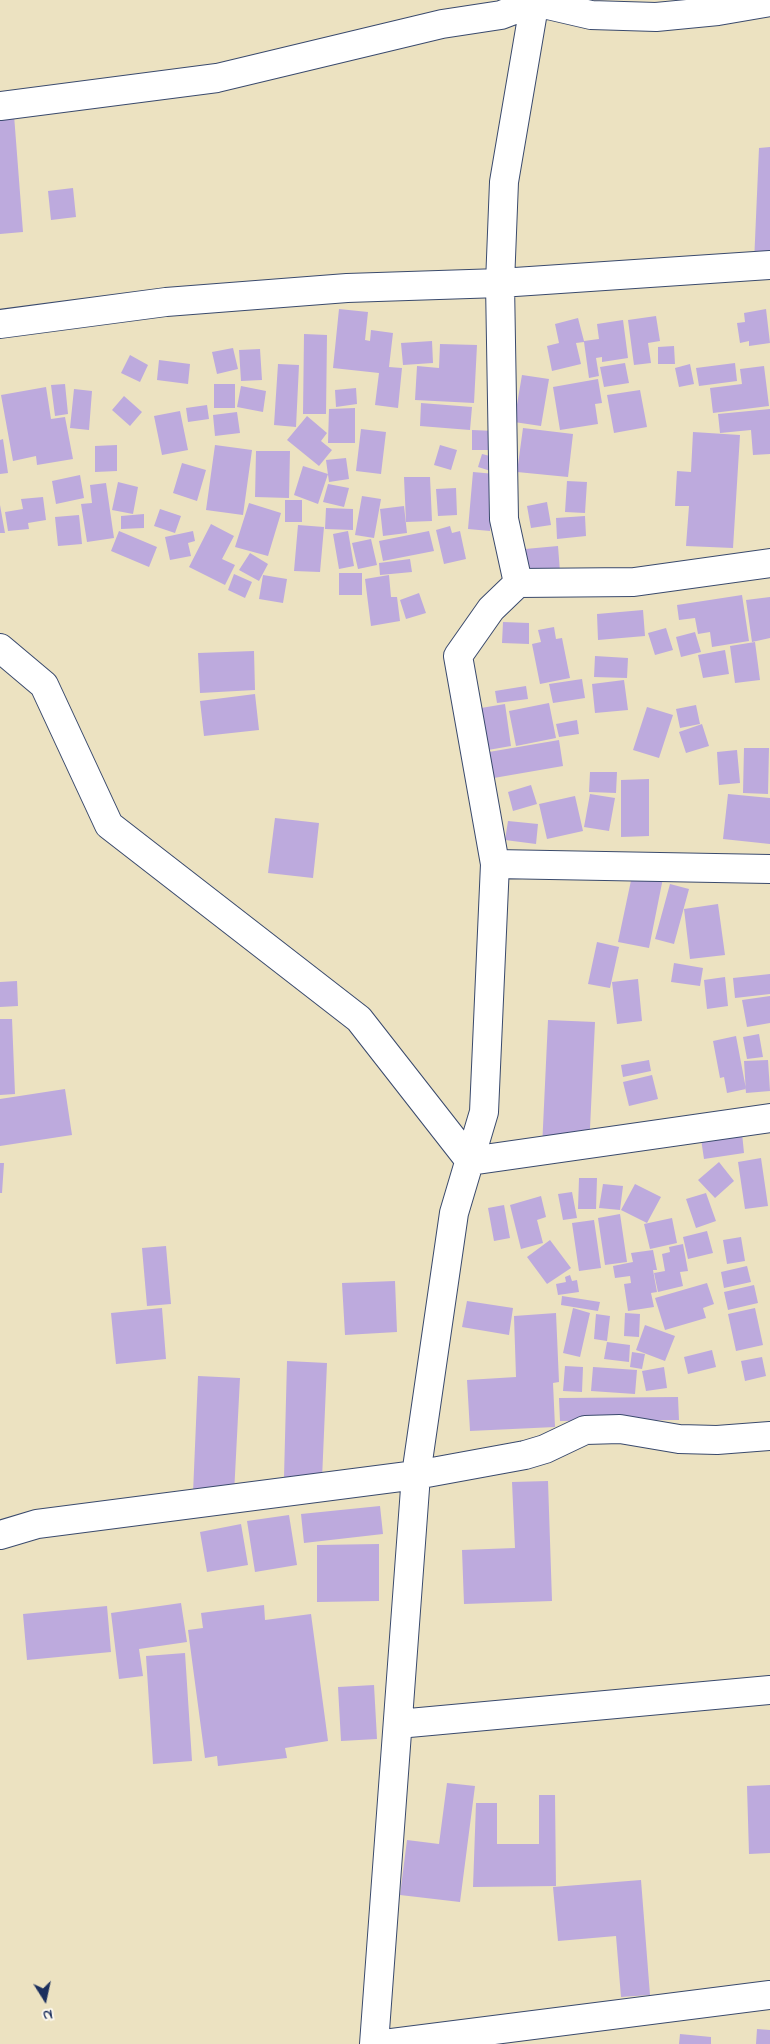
<!DOCTYPE html>
<style>
body{margin:0}
#map{position:relative;width:770px;height:2044px;overflow:hidden;background:#ece2c1;font-family:"Indie Flower",sans-serif}
canvas{display:block}
.north{position:absolute;left:20px;top:1974px;width:50px;height:50px;-webkit-text-stroke:4px #fbf7ec;paint-order:stroke;rotate:170deg;font-size:14px;font-weight:700;line-height:20px;text-align:center;color:#1b2f5e}
.north::after{content:'';display:block;margin:auto;width:18px;height:22px;background:#1b2f5e;clip-path:polygon(50% 0,100% 100%,50% 72%,0 100%)}
</style>
<div id="map">
<canvas width="770" height="2044"></canvas>
<div class="north">N</div>
</div>
<script>
const g = document.querySelector('canvas').getContext('2d');
g.lineJoin = 'round';
function paint(path, color) {
  g.fillStyle = color;
  g.fill(path, 'evenodd');
}
function toPath(rows) {
  const path = new Path2D();
  for (const r of rows) {
    path.moveTo(r[0], r[1]);
    for (let i = 2; i < r.length; i += 2) path.lineTo(r[i], r[i + 1]);
  }
  return path;
}
function trace(path, color, width, dash) {
  g.strokeStyle = color;
  g.lineWidth = width;
  g.lineCap = dash ? 'butt' : 'round';
  g.setLineDash(dash || []);
  g.stroke(path);
}
const building = toPath([
 [14,115,23,232,0,234,0,116],
 [770,147,770,262,754,263,759,148],
 [73,188,76,217,51,220,48,191],
 [339,309,368,312,365,340,370,341,371,330,393,333,389,367,402,368,398,408,375,405,379,373,333,368],
 [766,309,770,343,749,346,749,341,740,343,737,323,745,322,744,313],
 [656,316,660,341,648,343,651,363,634,365,628,320],
 [578,318,584,341,599,339,597,324,623,320,628,358,602,362,602,357,596,358,599,376,589,378,584,342,576,343,581,364,552,371,547,346,559,343,555,324],
 [304,334,327,335,326,414,303,414],
 [432,341,433,363,403,365,401,343],
 [440,344,477,345,474,403,415,400,417,366,439,368],
 [674,346,675,364,658,364,658,347],
 [233,348,238,369,217,374,212,352],
 [260,349,262,380,241,381,239,350],
 [130,355,148,365,140,382,121,373],
 [159,360,190,364,188,384,157,380],
 [625,363,629,383,604,387,600,367],
 [735,363,737,381,699,386,696,368],
 [278,364,299,365,296,427,274,425],
 [690,364,694,384,679,387,675,368],
 [764,366,769,406,713,413,710,388,742,384,740,369],
 [522,375,549,379,541,426,514,422],
 [598,379,602,403,595,404,598,424,560,430,553,387],
 [65,384,68,414,55,416,51,385],
 [214,384,235,384,235,408,214,408],
 [241,386,266,391,263,412,237,407],
 [46,387,51,419,65,417,73,459,37,465,36,456,13,461,1,395],
 [356,388,357,404,336,407,335,390],
 [74,389,92,391,89,430,70,428],
 [640,390,647,427,614,433,607,395],
 [124,396,142,412,130,426,112,410],
 [421,403,472,407,470,430,420,426],
 [207,405,209,419,188,422,186,408],
 [355,408,355,443,328,443,329,409],
 [770,409,770,454,753,455,751,430,720,433,718,414],
 [180,411,188,450,162,455,154,416],
 [237,412,240,433,215,436,213,415],
 [307,416,327,433,321,441,332,450,319,466,287,440],
 [523,428,573,434,568,477,517,472],
 [361,429,386,432,381,474,356,471],
 [472,430,495,431,494,450,472,450],
 [693,432,740,435,733,548,686,546,689,506,675,506,677,471,691,472],
 [3,439,8,473,0,474,0,440],
 [117,445,117,471,95,472,95,446],
 [215,445,252,450,243,515,206,510],
 [440,445,457,450,451,470,434,465],
 [256,451,290,451,289,498,255,497],
 [482,454,498,458,494,472,478,467],
 [346,458,349,479,329,482,326,460],
 [182,463,206,470,197,501,173,493],
 [303,466,328,474,318,504,294,495],
 [473,472,495,474,490,531,468,529],
 [80,475,84,498,56,504,52,481],
 [404,477,430,477,432,521,406,522],
 [567,481,587,482,585,513,565,512],
 [118,482,138,487,133,514,112,510],
 [106,483,114,538,87,542,81,504,92,503,90,485],
 [328,484,349,488,344,507,323,502],
 [456,488,457,515,438,516,436,489],
 [362,496,381,499,374,538,355,535],
 [43,497,46,520,28,523,29,529,8,531,5,512,23,509,21,499],
 [285,500,302,500,302,522,285,522],
 [547,502,551,525,531,528,527,506],
 [249,503,281,513,268,556,235,547],
 [0,505,5,533,0,533],
 [404,506,407,533,383,536,380,509],
 [326,508,353,509,353,530,325,529],
 [160,509,181,516,175,533,154,526],
 [144,514,144,528,121,529,121,516],
 [79,515,82,544,58,546,55,517],
 [585,516,586,536,557,539,556,518],
 [211,524,234,536,222,559,235,565,225,585,189,567],
 [298,525,324,527,320,572,294,571],
 [450,526,452,533,460,531,466,559,444,564,436,530],
 [119,531,157,547,149,567,111,551],
 [193,531,195,541,188,543,191,556,170,560,165,537],
 [348,531,354,566,339,569,333,534],
 [429,531,434,551,383,561,379,541],
 [371,539,377,565,358,569,352,543],
 [558,546,560,572,527,574,525,549],
 [250,553,268,564,259,581,239,570],
 [410,559,412,572,380,575,379,563],
 [339,573,362,573,362,595,339,595],
 [234,574,252,582,245,598,228,590],
 [263,575,287,579,283,603,259,599],
 [389,575,391,597,397,597,400,621,371,626,365,579],
 [419,593,426,613,406,619,400,600],
 [742,595,749,641,712,647,710,632,698,634,695,618,679,620,677,605],
 [770,597,770,638,752,642,746,600],
 [643,610,645,636,598,640,597,614],
 [503,622,529,623,529,644,502,643],
 [554,627,556,639,562,638,570,678,540,684,532,644,541,642,538,630],
 [666,628,673,650,655,655,648,633],
 [695,632,701,652,681,657,676,637],
 [755,642,760,680,735,683,730,646],
 [725,650,729,674,703,678,698,655],
 [254,651,255,690,200,693,198,653],
 [595,656,628,658,627,678,594,677],
 [582,679,585,698,553,703,549,684],
 [624,680,628,710,595,713,592,684],
 [526,686,528,699,497,703,495,691],
 [255,694,259,730,204,736,200,701],
 [549,703,556,738,516,746,509,711],
 [505,704,511,746,488,750,481,708],
 [696,705,700,724,680,728,676,709],
 [647,707,673,715,659,758,633,750],
 [577,720,579,734,559,737,556,724],
 [702,724,709,746,686,753,679,732],
 [559,740,563,766,488,779,483,753],
 [744,748,769,748,768,794,743,793],
 [737,750,740,783,719,785,717,752],
 [590,772,617,772,616,793,589,792],
 [649,779,649,836,621,837,621,780],
 [531,785,537,804,513,811,508,792],
 [590,794,615,798,609,831,584,827],
 [728,794,770,798,770,844,723,839],
 [575,796,583,831,547,839,539,804],
 [275,818,319,823,313,878,268,873],
 [508,821,538,824,536,844,505,840],
 [633,871,663,878,649,948,618,942],
 [670,884,689,889,674,944,655,939],
 [718,904,725,955,690,959,684,909],
 [597,942,619,947,610,988,588,984],
 [674,963,703,968,700,986,671,982],
 [770,974,770,994,735,998,733,978],
 [725,977,728,1006,707,1009,704,980],
 [638,979,642,1021,617,1024,612,982],
 [17,981,18,1006,0,1007,0,982],
 [770,996,770,1023,747,1027,742,1000],
 [0,1019,12,1019,15,1094,0,1095],
 [548,1020,595,1022,589,1150,542,1148],
 [759,1034,763,1057,747,1059,743,1037],
 [736,1036,746,1089,727,1093,724,1077,720,1078,713,1041],
 [649,1060,651,1071,623,1077,621,1065],
 [768,1060,770,1091,746,1093,744,1061],
 [652,1075,658,1099,629,1106,623,1082],
 [65,1089,72,1135,0,1146,0,1099],
 [742,1133,744,1153,704,1159,701,1139],
 [761,1158,768,1206,745,1209,738,1162],
 [719,1162,734,1181,715,1198,698,1180],
 [0,1163,4,1163,2,1193,0,1193],
 [579,1178,597,1178,596,1209,578,1209],
 [603,1184,623,1186,620,1210,599,1208],
 [635,1184,661,1197,647,1223,621,1210],
 [572,1192,577,1218,563,1220,558,1194],
 [706,1193,716,1221,696,1228,686,1199],
 [541,1196,546,1217,537,1220,543,1243,521,1249,510,1205],
 [504,1205,510,1238,494,1241,488,1208],
 [620,1214,627,1262,605,1265,598,1218],
 [672,1218,677,1243,650,1249,644,1224],
 [594,1220,601,1268,579,1271,572,1223],
 [707,1231,713,1253,688,1259,683,1237],
 [741,1237,745,1261,727,1264,723,1240],
 [550,1240,571,1268,547,1284,527,1257],
 [683,1244,688,1271,680,1272,683,1286,658,1292,654,1273,665,1271,662,1254,670,1252,669,1247],
 [166,1246,171,1304,147,1306,142,1248],
 [653,1250,657,1270,653,1270,657,1292,651,1293,654,1307,628,1311,624,1284,631,1283,630,1276,615,1278,613,1266,633,1262,631,1253],
 [747,1266,751,1282,724,1288,721,1272],
 [570,1275,572,1281,577,1280,579,1292,558,1295,556,1284,566,1282,565,1277],
 [395,1281,397,1332,345,1335,342,1283],
 [707,1283,714,1304,703,1308,706,1318,665,1330,655,1298],
 [754,1285,758,1303,728,1310,724,1292],
 [562,1296,600,1302,598,1311,561,1305],
 [467,1301,513,1308,509,1335,462,1327],
 [162,1308,166,1359,116,1364,111,1313],
 [573,1308,590,1313,580,1357,563,1353],
 [755,1308,763,1345,736,1351,728,1314],
 [556,1313,559,1382,553,1383,555,1427,470,1431,467,1380,516,1377,514,1316],
 [625,1313,640,1314,639,1337,624,1336],
 [596,1314,610,1316,607,1341,594,1339],
 [645,1325,675,1336,665,1361,636,1350],
 [607,1342,630,1345,629,1362,604,1359],
 [712,1350,716,1367,688,1374,684,1357],
 [632,1352,645,1354,642,1369,630,1367],
 [762,1357,766,1376,745,1381,741,1361],
 [287,1361,327,1363,322,1479,284,1477],
 [565,1366,583,1367,582,1392,563,1391],
 [593,1367,637,1370,635,1394,591,1391],
 [664,1367,667,1388,646,1391,642,1371],
 [198,1376,240,1378,234,1494,193,1493],
 [678,1397,679,1420,560,1421,559,1398],
 [548,1481,552,1601,464,1604,462,1550,515,1548,512,1482],
 [380,1506,383,1534,304,1543,301,1514],
 [289,1515,297,1565,255,1572,247,1521],
 [241,1524,248,1565,207,1572,200,1532],
 [379,1544,379,1601,317,1602,317,1545],
 [181,1603,187,1642,139,1649,143,1676,119,1679,111,1613],
 [264,1605,265,1620,311,1614,328,1741,285,1748,287,1758,218,1766,217,1756,205,1758,188,1630,203,1628,201,1613],
 [107,1606,111,1652,27,1660,23,1614],
 [185,1653,192,1761,153,1764,146,1656],
 [374,1685,377,1739,341,1741,338,1687],
 [447,1783,475,1786,460,1902,400,1895,407,1840,439,1844],
 [770,1785,770,1853,749,1854,747,1786],
 [539,1795,555,1795,556,1886,473,1887,476,1803,497,1803,497,1844,539,1844],
 [641,1880,650,1995,621,1997,616,1936,558,1941,553,1887],
 [757,2029,770,2030,770,2044,756,2044],
 [680,2034,711,2037,711,2044,679,2044]
]);
const minor = toPath([
 [0,106,217,78,442,24,501,15,535,2,591,15,656,17,718,11,770,2],
 [0,324,166,302,347,288,500,283,770,265],
 [518,583,634,582,770,563],
 [0,648,44,685,109,825,359,1019,470,1161,770,1118],
 [495,864,770,869],
 [0,1535,37,1524,416,1475,525,1455,545,1449,585,1430,620,1429,679,1439,717,1440,770,1436],
 [398,1724,770,1690],
 [374,2044,416,1475,454,1213,484,1112,495,864,458,656,491,609,518,583,504,519,500,283,504,182,535,0],
 [384,2044,770,1995]
]);
paint(building, '#bdaadd');
trace(minor, '#3a4a6d', 30);
trace(minor, '#fff', 28);
</script>
